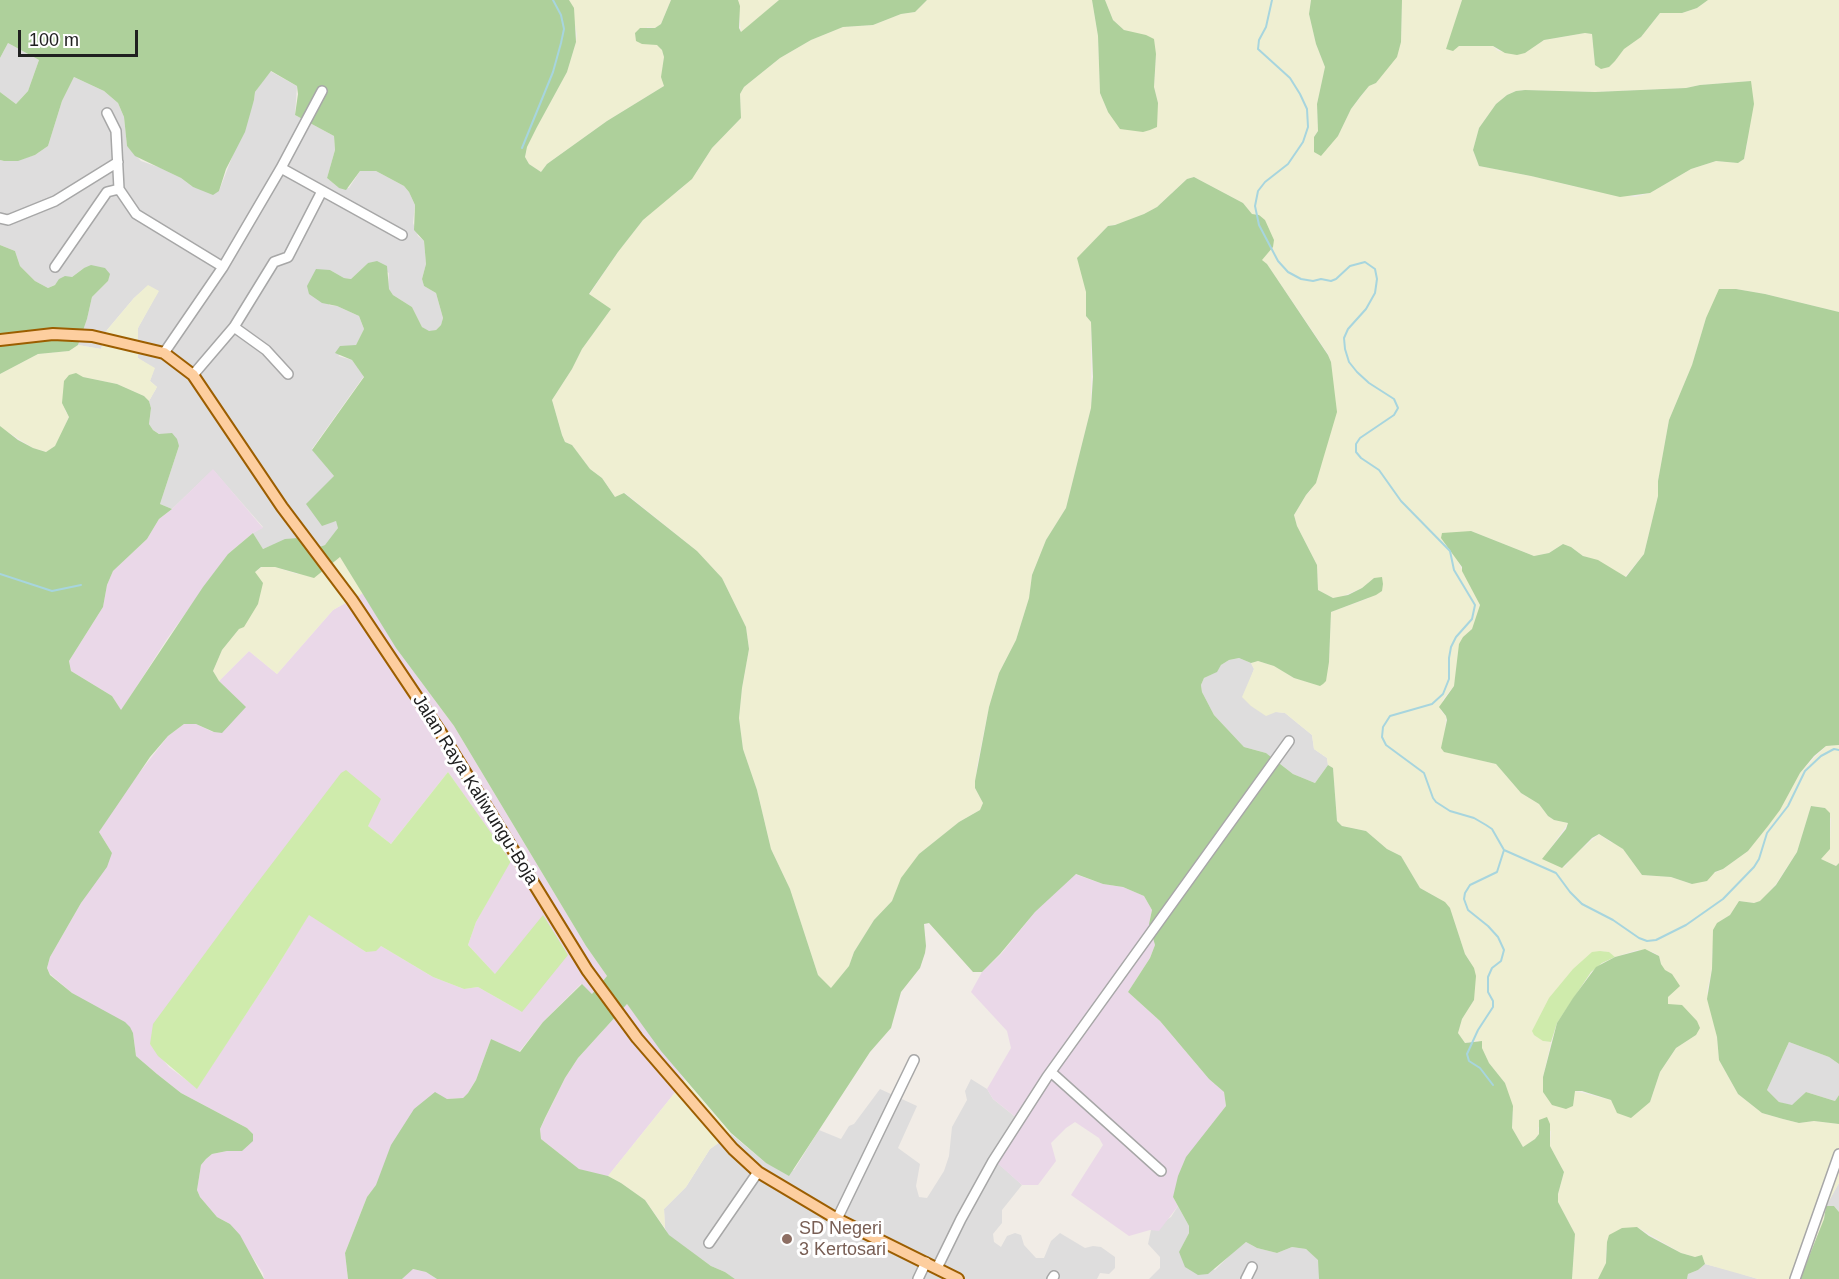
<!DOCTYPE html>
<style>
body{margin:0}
#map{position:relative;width:1839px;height:1279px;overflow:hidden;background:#f1ece6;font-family:Arial,sans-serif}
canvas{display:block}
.scale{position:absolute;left:18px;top:30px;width:120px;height:27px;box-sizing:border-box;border:3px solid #202020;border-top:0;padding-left:8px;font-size:18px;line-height:21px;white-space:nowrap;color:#202020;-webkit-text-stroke:4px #fff;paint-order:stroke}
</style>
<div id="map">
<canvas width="1839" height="1279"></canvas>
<div class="scale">100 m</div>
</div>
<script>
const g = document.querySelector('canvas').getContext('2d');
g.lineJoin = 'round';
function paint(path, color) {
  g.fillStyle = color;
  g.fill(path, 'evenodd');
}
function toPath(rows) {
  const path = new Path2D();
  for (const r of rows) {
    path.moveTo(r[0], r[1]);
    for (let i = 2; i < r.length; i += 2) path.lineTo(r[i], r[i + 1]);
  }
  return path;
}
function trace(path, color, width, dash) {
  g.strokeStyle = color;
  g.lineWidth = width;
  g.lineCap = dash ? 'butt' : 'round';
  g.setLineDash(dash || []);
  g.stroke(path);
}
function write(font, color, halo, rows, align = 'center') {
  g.font = font + ' Arial,sans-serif';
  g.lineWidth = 6;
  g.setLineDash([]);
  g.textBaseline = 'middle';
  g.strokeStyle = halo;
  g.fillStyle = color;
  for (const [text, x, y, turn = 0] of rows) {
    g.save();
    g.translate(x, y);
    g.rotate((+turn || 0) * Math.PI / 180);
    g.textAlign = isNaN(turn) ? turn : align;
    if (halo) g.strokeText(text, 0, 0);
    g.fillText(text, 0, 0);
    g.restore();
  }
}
const residential = toPath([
 [8,43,39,60,28,91,16,104,0,92,0,58],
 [270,71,297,86,295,115,334,136,335,150,327,178,339,188,349,188,360,171,376,171,404,186,409,192,415,205,413,223,418,236,424,241,426,264,422,279,424,286,436,293,443,318,441,325,436,330,429,332,422,327,412,307,393,295,388,288,389,273,368,263,351,279,344,278,330,270,329,305,337,306,359,316,364,329,356,345,338,356,352,360,364,376,312,449,334,476,329,522,336,521,338,524,338,528,330,540,325,545,311,550,285,540,263,549,253,533,263,527,213,470,172,509,160,504,179,446,153,430,149,424,151,408,149,401,157,387,150,381,154,369,138,358,138,328,158,291,148,286,134,298,107,330,101,349,78,345,87,319,92,297,108,281,84,268,72,277,48,288,35,281,20,266,15,251,0,245,0,160,4,161,18,160,35,155,48,146,62,101,74,77,104,91,118,103,124,117,127,146,141,161,161,168,181,178,193,187,219,191,254,100,255,92],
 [1239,658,1251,663,1254,669,1248,686,1276,712,1285,713,1312,735,1314,749,1327,758,1328,765,1315,783,1293,774,1266,753,1244,747,1214,715,1202,692,1201,685,1204,678,1216,672,1221,665,1229,660],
 [1789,1042,1829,1057,1839,1064,1839,1095,1835,1101,1806,1092,1792,1106,1779,1102,1767,1090],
 [971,1079,987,1089,993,1099,1023,1123,998,1163,1022,1185,1002,1210,1002,1223,993,1234,994,1242,1001,1247,1007,1236,1015,1233,1021,1235,1024,1245,1036,1258,1044,1258,1051,1241,1060,1233,1085,1248,1093,1246,1101,1247,1115,1257,1115,1268,1109,1274,1100,1273,1097,1279,735,1279,725,1272,711,1266,668,1235,665,1228,664,1209,686,1187,710,1149,731,1134,766,1163,794,1170,819,1130,841,1139,849,1126,854,1124,880,1089,917,1106,898,1148,920,1164,916,1186,919,1197,927,1198,944,1171,949,1156,952,1127,967,1100,965,1091],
 [1839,1183,1839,1212,1834,1206,1826,1206],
 [1178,1206,1189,1226,1189,1233,1179,1253,1215,1270,1234,1251,1246,1242,1257,1248,1277,1253,1292,1247,1306,1249,1319,1260,1319,1279,1149,1279,1160,1268,1160,1257,1148,1244,1151,1230,1171,1217],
 [1705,1264,1729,1270,1758,1279,1687,1279,1688,1274,1698,1270]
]);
const industrial = toPath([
 [213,469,263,528,253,533,228,554,167,639,121,711,112,696,71,671,69,661,103,607,107,585,113,571,147,539,159,519,172,509],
 [363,593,396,648,454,726,586,946,607,976,592,994,581,984,543,1022,519,1052,491,1039,476,1080,468,1093,463,1098,447,1099,367,1197,345,1253,348,1279,264,1279,263,1273,230,1224,217,1217,200,1197,197,1190,201,1165,206,1159,212,1154,227,1151,242,1151,253,1134,247,1128,181,1093,157,1074,136,1056,133,1033,72,993,50,974,47,968,50,957,81,903,112,853,99,832,122,795,168,736,184,724,196,724,213,732,240,713,245,707,219,681,249,651,277,674,333,610],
 [448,772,510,861,476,922,468,945,495,974,522,1012,478,987,464,989,433,977,381,946,366,952,309,914,275,970,197,1088,169,1067,150,1044,368,826,391,844],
 [1075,874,1103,884,1123,887,1144,896,1152,910,1149,924,1155,945,1150,958,1128,992,1160,1021,1209,1079,1224,1092,1226,1106,1212,1125,1173,1197,1178,1206,1159,1231,1150,1230,1129,1236,1071,1195,1103,1145,1099,1138,1075,1122,1066,1128,1051,1143,1056,1161,1038,1185,1022,1185,997,1163,1023,1123,993,1099,987,1089,1011,1048,1007,1031,971,992,982,972,1001,954,1035,912],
 [627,1004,685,1080,608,1176,594,1174,579,1169,541,1139,540,1129,565,1078,578,1058],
 [412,1269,426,1272,437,1279,402,1279]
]);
const farmland = toPath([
 [569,0,671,0,661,24,655,28,647,27,642,44,657,44,662,50,664,57,662,71,664,86,607,121,547,164,541,172,529,164,525,157,527,147,537,127,567,72,576,42,577,34],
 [738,0,779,0,741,33],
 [927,0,1092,0,1098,36,1100,93,1108,112,1158,103,1154,87,1156,54,1130,32,1124,30,1113,20,1105,0,1311,0,1309,14,1316,44,1325,67,1317,104,1318,131,1314,137,1338,136,1351,109,1369,86,1376,83,1401,42,1402,0,1462,0,1447,49,1459,46,1493,46,1498,51,1525,53,1544,40,1585,33,1592,34,1595,65,1615,61,1623,49,1641,37,1660,13,1682,13,1697,8,1708,0,1839,0,1839,312,1765,294,1736,289,1706,318,1692,365,1669,420,1658,481,1658,496,1644,554,1625,577,1598,561,1583,556,1571,547,1563,544,1549,553,1534,556,1471,531,1454,554,1480,605,1478,614,1472,629,1463,637,1454,686,1443,699,1441,711,1446,716,1445,733,1468,757,1496,764,1521,793,1539,804,1548,816,1554,820,1568,823,1543,859,1565,867,1572,857,1599,834,1610,842,1618,844,1623,849,1642,875,1671,877,1692,884,1723,869,1748,851,1780,810,1800,773,1826,746,1839,745,1839,863,1836,866,1821,859,1830,842,1831,819,1825,808,1811,806,1797,852,1776,884,1761,901,1754,903,1739,901,1730,915,1717,923,1712,953,1712,969,1707,991,1717,1037,1719,1060,1738,1094,1762,1113,1783,1119,1799,1123,1814,1121,1839,1124,1839,1183,1826,1206,1824,1219,1800,1279,1758,1279,1705,1264,1702,1256,1695,1257,1681,1253,1637,1227,1606,1249,1606,1263,1598,1279,1572,1279,1575,1234,1558,1202,1558,1194,1564,1172,1550,1146,1551,1131,1538,1127,1539,1134,1535,1139,1523,1147,1512,1128,1513,1113,1505,1083,1489,1063,1478,1040,1465,1043,1458,1033,1462,1019,1474,1000,1470,961,1465,954,1450,908,1438,898,1420,888,1401,856,1387,849,1366,831,1342,826,1337,821,1333,768,1328,765,1327,758,1314,749,1312,735,1285,713,1276,712,1266,716,1251,706,1242,697,1254,669,1251,663,1258,661,1275,666,1294,678,1315,684,1329,662,1331,612,1369,598,1374,578,1362,588,1341,597,1333,598,1318,590,1317,565,1297,526,1294,515,1306,495,1311,490,1332,384,1331,362,1328,354,1267,264,1261,260,1273,247,1259,215,1252,214,1243,203,1194,177,1187,179,1157,207,1144,214,1122,223,1108,226,1085,250,1084,278,1087,299,1086,316,1091,322,1091,408,1066,508,1046,540,1032,575,1029,598,1016,640,999,673,989,707,977,766,975,788,983,803,980,810,959,822,919,854,892,901,874,920,854,952,849,966,831,989,818,975,790,889,771,849,757,790,743,749,739,718,742,688,749,649,746,627,722,578,697,551,625,493,616,498,602,478,590,469,572,445,565,442,562,435,552,400,572,369,582,349,611,309,589,295,618,252,643,220,667,198,680,190,696,173,712,148,741,118,740,94,744,87,780,58,811,40,843,27,873,25,901,14,915,12],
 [1751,81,1747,145,1744,159,1738,163,1716,161,1691,169,1650,193,1635,197,1590,190,1531,176,1479,166,1473,150,1479,128,1496,104,1507,95,1516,91,1525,90,1595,92,1686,88,1700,85],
 [1637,950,1653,952,1659,956,1661,964,1673,991,1668,997,1668,1005,1675,1006,1696,1035,1676,1048,1660,1072,1650,1102,1618,1113,1611,1100,1575,1091,1543,1077,1551,1042,1543,1041,1600,951,1608,952,1615,957],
 [148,285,159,291,138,328,138,358,155,368,150,381,157,387,149,401,144,396,117,384,83,377,65,411,69,416,59,440,55,446,47,452,33,448,3,429,0,426,0,374,38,354,69,351,78,345,101,349,107,330,134,298],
 [340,557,363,593,333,610,277,674,249,651,219,681,213,671,222,650,239,629,255,572,262,567,275,567,297,574],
 [685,1080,731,1134,710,1149,686,1187,664,1209,665,1228,645,1200,621,1183,608,1176]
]);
const grass = toPath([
 [346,770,381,799,368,826,391,844,448,772,511,861,476,922,468,945,495,974,543,915,568,955,522,1012,478,987,464,989,433,977,381,946,376,951,366,952,309,915,275,970,197,1089,158,1056,150,1044,153,1024,245,899,341,773],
 [1600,951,1609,952,1615,957,1602,963,1591,972,1557,1023,1551,1042,1543,1041,1534,1035,1532,1031,1549,998,1573,969,1592,952]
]);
const forest = toPath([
 [0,0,569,0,574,8,576,42,567,72,537,127,527,147,525,157,529,164,541,172,547,164,607,121,664,86,661,77,664,57,662,50,657,45,642,44,636,41,635,33,640,28,655,28,661,24,671,0,738,0,740,6,739,28,741,32,779,0,927,0,915,12,901,14,873,25,843,27,811,40,780,58,744,87,740,94,741,118,712,148,692,179,643,220,618,252,589,294,611,309,582,349,572,369,552,400,562,435,565,442,572,445,590,469,602,478,615,497,624,493,697,551,722,578,746,627,749,649,742,688,739,718,743,749,757,790,771,849,790,889,818,975,831,988,849,966,854,952,874,920,892,901,901,878,919,854,959,822,980,810,983,803,975,788,975,781,989,707,999,673,1016,640,1029,598,1032,575,1046,540,1066,508,1091,408,1093,377,1091,322,1086,316,1086,292,1077,258,1108,226,1115,225,1144,214,1157,207,1187,179,1194,177,1243,203,1252,214,1259,215,1265,220,1274,240,1273,247,1262,260,1267,264,1328,355,1331,362,1337,412,1316,483,1306,495,1294,515,1297,526,1317,565,1318,590,1333,598,1348,595,1362,588,1374,578,1382,577,1383,584,1382,591,1376,595,1331,612,1329,662,1326,681,1323,684,1320,686,1294,678,1274,666,1258,661,1251,663,1239,658,1229,660,1221,665,1217,672,1204,678,1201,685,1202,692,1214,715,1244,747,1266,753,1293,774,1315,783,1328,765,1333,768,1337,821,1342,826,1366,831,1387,849,1401,856,1420,888,1445,902,1450,908,1465,954,1474,968,1476,976,1474,1000,1462,1019,1458,1033,1465,1043,1482,1041,1482,1048,1489,1063,1505,1083,1513,1106,1512,1128,1523,1147,1535,1139,1539,1134,1539,1120,1547,1117,1550,1124,1550,1146,1564,1172,1558,1194,1558,1202,1575,1234,1572,1279,1319,1279,1318,1260,1306,1249,1292,1247,1277,1253,1257,1248,1246,1242,1208,1274,1198,1275,1185,1267,1179,1252,1189,1233,1189,1226,1173,1197,1178,1176,1186,1157,1226,1106,1224,1092,1209,1079,1160,1021,1128,992,1150,958,1155,945,1149,924,1152,910,1144,896,1123,887,1103,884,1076,874,1035,912,1000,954,982,972,973,972,929,923,924,924,926,946,925,953,920,968,901,992,891,1028,870,1052,789,1176,766,1163,731,1133,661,1051,627,1004,578,1058,565,1078,545,1118,540,1129,541,1139,579,1169,608,1176,621,1183,645,1200,669,1235,711,1266,725,1272,735,1279,437,1279,426,1272,413,1269,402,1279,348,1279,345,1253,367,1197,376,1185,391,1145,414,1109,435,1092,447,1099,463,1098,468,1093,476,1080,491,1039,520,1052,543,1022,582,984,592,994,607,976,586,946,454,726,396,648,340,557,314,578,275,567,261,567,255,572,263,583,258,604,244,627,239,629,222,650,213,671,219,681,246,707,222,733,214,732,196,724,184,724,168,736,150,757,99,832,112,853,107,867,81,903,50,957,47,968,50,975,72,993,125,1022,130,1027,133,1033,136,1056,157,1074,181,1093,247,1128,253,1134,253,1141,242,1151,227,1151,212,1154,206,1159,201,1165,197,1190,200,1197,217,1217,230,1224,240,1235,264,1279,0,1279,0,426,18,440,33,448,46,452,55,446,69,417,62,403,64,381,69,375,76,373,83,377,117,384,144,396,149,401,151,408,149,424,153,430,159,434,172,433,177,439,179,446,160,504,172,509,159,519,147,539,113,571,107,585,103,607,69,661,71,671,112,696,121,710,203,587,228,554,253,533,263,549,285,539,298,538,311,550,325,545,338,528,336,521,322,526,306,504,334,476,312,450,364,377,352,360,335,353,340,346,356,345,364,329,359,316,337,306,322,303,309,294,307,286,316,269,330,270,344,278,351,279,368,263,377,261,387,266,389,289,393,295,412,307,422,327,429,331,436,330,441,325,443,318,436,293,424,286,422,279,426,264,424,241,414,230,415,205,409,192,404,186,376,171,360,171,346,190,339,188,327,178,335,150,334,136,295,115,298,94,297,86,271,71,255,92,254,100,245,132,226,169,219,191,213,195,193,187,181,178,135,156,127,146,124,117,118,103,104,91,74,77,62,101,48,146,35,155,18,161,4,161,0,160,0,92,16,104,28,91,39,60,8,43,0,58],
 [1092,0,1105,0,1113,20,1124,30,1146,35,1154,39,1156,54,1154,87,1158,103,1157,127,1150,130,1143,132,1120,129,1108,112,1100,93,1098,36],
 [1311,0,1402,0,1401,42,1397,57,1376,83,1369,86,1360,97,1351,109,1338,136,1321,156,1314,152,1314,137,1318,131,1317,104,1325,67,1316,44,1309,14],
 [1462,0,1708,0,1697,8,1682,13,1660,13,1641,37,1624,49,1615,61,1609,67,1601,69,1595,65,1592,34,1585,33,1544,40,1525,53,1517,55,1505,53,1493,46,1459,46,1453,51,1446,49],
 [1751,81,1754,104,1744,159,1738,163,1716,161,1691,169,1650,193,1620,197,1531,176,1479,166,1473,150,1479,128,1496,104,1507,95,1516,91,1525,90,1595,92,1686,88,1700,85],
 [0,245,15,251,20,266,35,281,48,288,55,285,59,279,65,276,72,277,84,268,91,265,105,268,110,274,108,281,92,297,87,319,78,345,69,351,38,354,0,374],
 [1719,289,1736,289,1765,294,1839,312,1839,745,1826,746,1814,756,1800,773,1780,810,1768,826,1748,851,1723,869,1715,872,1707,881,1692,884,1671,877,1642,875,1623,849,1599,834,1592,838,1562,868,1542,859,1566,829,1568,823,1554,820,1548,816,1539,804,1521,793,1496,764,1444,752,1441,748,1447,720,1446,716,1439,707,1454,686,1459,644,1463,637,1472,629,1480,605,1462,571,1462,567,1441,538,1442,533,1471,531,1534,556,1549,553,1563,544,1571,547,1583,556,1598,560,1626,577,1644,554,1658,496,1658,481,1669,420,1692,365,1706,318],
 [1811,806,1825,808,1830,813,1830,849,1821,859,1836,866,1839,863,1839,1064,1829,1057,1789,1042,1767,1090,1779,1102,1792,1105,1806,1092,1835,1101,1839,1095,1839,1124,1814,1121,1799,1123,1783,1119,1762,1113,1738,1094,1719,1060,1717,1037,1707,999,1712,969,1713,930,1717,923,1730,915,1739,901,1754,903,1760,901,1776,885,1797,852],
 [1645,949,1659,956,1661,964,1665,970,1672,974,1680,986,1668,997,1668,1004,1682,1005,1697,1021,1700,1028,1696,1035,1676,1048,1660,1072,1650,1102,1631,1118,1617,1113,1611,1100,1582,1091,1575,1091,1573,1106,1566,1109,1552,1105,1543,1092,1543,1077,1557,1023,1573,998,1596,967,1615,957],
 [1826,1206,1834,1206,1839,1212,1839,1279,1800,1279,1824,1219],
 [1637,1227,1649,1236,1681,1253,1695,1257,1702,1255,1705,1264,1698,1270,1688,1274,1687,1279,1598,1279,1606,1263,1607,1242,1609,1235,1622,1228]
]);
const stream = toPath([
 [1272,0,1266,27,1259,40,1258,49,1290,78,1300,94,1307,109,1308,127,1303,142,1288,164,1265,182,1258,191,1255,206,1259,225,1278,261,1288,272,1301,279,1313,281,1321,279,1331,281,1336,279,1350,266,1365,262,1375,269,1377,279,1375,293,1366,309,1348,329,1344,338,1345,349,1349,362,1357,372,1369,383,1394,399,1398,408,1394,415,1360,438,1356,444,1356,452,1361,458,1379,470,1401,501,1450,551,1454,570,1475,605,1472,619,1456,637,1451,647,1449,658,1449,679,1443,694,1432,704,1390,716,1383,727,1382,737,1386,745,1424,773,1433,798,1436,802,1450,811,1474,818,1486,825,1492,829,1504,850,1556,873,1570,892,1582,904,1613,920,1639,938,1647,941,1656,940,1686,925,1723,899,1754,867,1759,859,1767,833,1788,806,1805,771,1821,756,1834,749,1839,750],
 [522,148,553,72,561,43,564,29,561,15,553,0],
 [0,574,52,591,81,585],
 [1493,1085,1480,1068,1469,1061,1467,1054,1478,1030,1493,1007,1493,1001,1488,992,1488,977,1492,968,1501,961,1504,950,1498,937,1488,926,1468,910,1464,899,1465,893,1470,885,1497,872,1504,850]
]);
const minor = toPath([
 [107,113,116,131,119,189,136,214,223,267],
 [281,168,402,235],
 [0,218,8,220,55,201,118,162],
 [55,267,107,192,119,189],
 [234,327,266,350,288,374],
 [164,353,223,267,281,168,322,91],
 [193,375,234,327,274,262,288,257,322,191],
 [1052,1073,1161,1171],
 [837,1219,914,1060],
 [709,1243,758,1172],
 [937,1268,961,1219,993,1161,1047,1077,1289,741],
 [918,1279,926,1262],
 [1052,1279,1054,1276],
 [1246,1279,1252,1267],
 [1795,1279,1839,1154]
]);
const major = toPath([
 [0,340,53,334,92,336,164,353,193,375,282,507,352,600,441,733,587,970,637,1038,733,1149,758,1172,837,1219,958,1279]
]);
const markers = [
 [787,1239,6,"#8d6e63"]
];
const streetNames = [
 ["Jalan Raya Kaliwungu-Boja",475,790,58]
];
const educationNames = [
 ["SD Negeri",799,1229],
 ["3 Kertosari",799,1250]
];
paint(residential, '#dedddd');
paint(industrial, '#ead8e8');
paint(farmland, '#efefd2');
paint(grass, '#cfebac');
paint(forest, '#aed09b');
trace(stream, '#a7d5de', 2);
trace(minor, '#a7a7a7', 12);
trace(major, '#9c5e00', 14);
trace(minor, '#fff', 9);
trace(major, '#fdce9f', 10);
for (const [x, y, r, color] of markers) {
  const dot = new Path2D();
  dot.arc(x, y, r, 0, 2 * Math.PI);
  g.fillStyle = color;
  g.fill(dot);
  trace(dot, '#fff', 2);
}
write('18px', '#202020', '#fff', streetNames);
write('18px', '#785e54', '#fff', educationNames, 'left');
</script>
